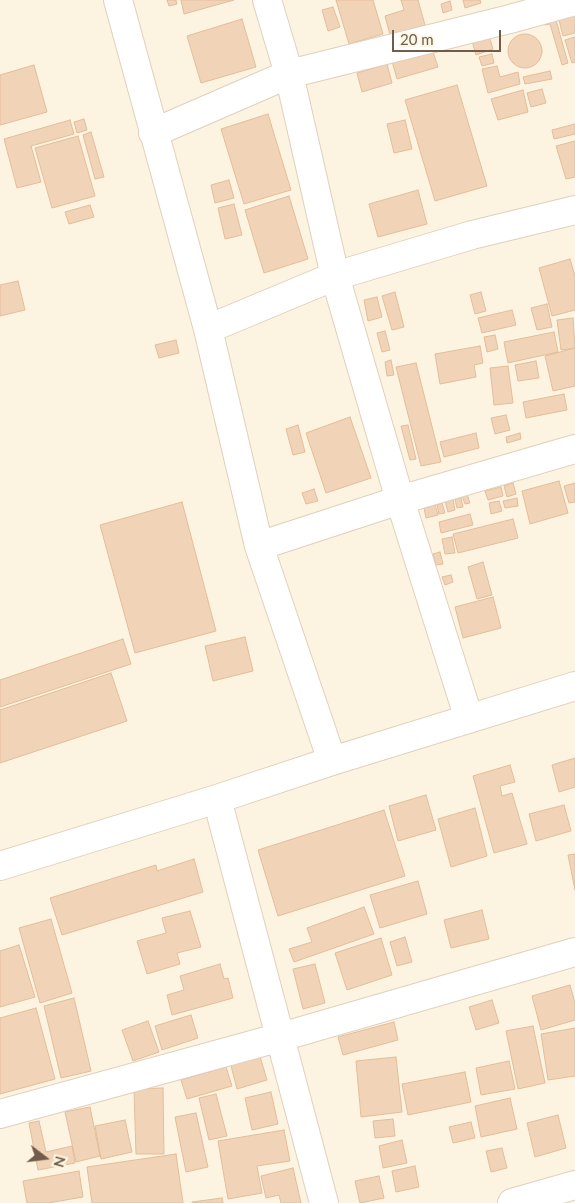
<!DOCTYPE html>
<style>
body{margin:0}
#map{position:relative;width:575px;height:1203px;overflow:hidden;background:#fcf4e0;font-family:Lato,sans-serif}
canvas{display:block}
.north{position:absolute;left:20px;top:1133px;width:50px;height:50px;-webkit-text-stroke:4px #fff7e6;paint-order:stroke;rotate:105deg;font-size:14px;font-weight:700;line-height:20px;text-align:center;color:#725b48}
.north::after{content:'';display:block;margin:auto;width:18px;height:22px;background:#725b48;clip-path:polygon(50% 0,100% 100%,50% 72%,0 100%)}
.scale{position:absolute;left:392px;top:30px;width:109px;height:22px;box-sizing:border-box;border:2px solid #725b48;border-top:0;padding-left:6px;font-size:15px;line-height:18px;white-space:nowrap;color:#725b48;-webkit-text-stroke:4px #fff7e6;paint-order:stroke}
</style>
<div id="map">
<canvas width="575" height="1203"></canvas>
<div class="north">N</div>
<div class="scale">20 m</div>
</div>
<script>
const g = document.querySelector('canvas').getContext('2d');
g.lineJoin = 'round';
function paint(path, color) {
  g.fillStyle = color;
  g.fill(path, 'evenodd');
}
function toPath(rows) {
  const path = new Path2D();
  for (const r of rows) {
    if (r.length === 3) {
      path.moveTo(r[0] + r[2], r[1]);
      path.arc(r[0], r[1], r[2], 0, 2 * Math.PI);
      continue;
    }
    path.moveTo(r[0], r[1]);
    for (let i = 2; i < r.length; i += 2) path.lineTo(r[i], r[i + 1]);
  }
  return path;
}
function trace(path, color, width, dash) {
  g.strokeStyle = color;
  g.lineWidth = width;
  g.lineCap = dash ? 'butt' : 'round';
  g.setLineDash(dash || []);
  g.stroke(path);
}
const building = toPath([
 [167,0,176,0,177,4,169,6,167,0],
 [181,0,234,0,184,14,181,0],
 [336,0,373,0,383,34,349,44,336,0],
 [401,0,418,0,425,25,390,35,385,16,404,10,401,0],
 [463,0,480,0,481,3,465,8,463,0],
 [450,1,452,10,443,13,441,4,450,1],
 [333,7,340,27,328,31,322,10,333,7],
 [575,8,575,33,563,36,557,12,575,8],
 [554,13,568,63,562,65,550,24,545,25,542,16,554,13],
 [242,19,256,67,201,83,187,36,242,19],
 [525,51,17],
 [489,36,493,49,476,55,472,41,489,36],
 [575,37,575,62,572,63,565,40,575,37],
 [432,49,438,67,397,79,392,61,432,49],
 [492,54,494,63,482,66,479,57,492,54],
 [387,64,392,83,362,92,357,73,387,64],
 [34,65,47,112,0,125,0,75,34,65],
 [497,66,500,77,518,72,520,84,488,93,482,69,497,66],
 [550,71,552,79,525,84,523,77,550,71],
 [457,85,487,186,435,201,405,100,457,85],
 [542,89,546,103,531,107,527,93,542,89],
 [523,90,528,112,498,120,491,99,523,90],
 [268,114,291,190,244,204,221,129,268,114],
 [84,119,87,130,77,133,74,122,84,119],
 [70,120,74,134,31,146,41,182,17,188,4,139,70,120],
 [405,120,412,149,394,153,387,124,405,120],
 [575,124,575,134,554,139,552,130,575,124],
 [91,132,104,177,95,179,83,135,91,132],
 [78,136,95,196,52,208,35,148,78,136],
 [575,141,575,177,566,179,556,146,575,141],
 [229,180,234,198,215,203,211,185,229,180],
 [418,190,427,224,378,237,369,204,418,190],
 [289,196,308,259,264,273,245,210,289,196],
 [234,204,242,235,225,239,218,208,234,204],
 [90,205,94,217,69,224,65,212,90,205],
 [570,259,575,276,575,310,552,316,539,268,570,259],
 [18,281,25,310,0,316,0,285,18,281],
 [395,292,404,327,392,330,382,296,395,292],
 [481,292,486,311,475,314,470,295,481,292],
 [377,297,382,317,368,321,364,300,377,297],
 [547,304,552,327,537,330,531,308,547,304],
 [512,310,516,325,482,333,478,318,512,310],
 [573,318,575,348,561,350,557,320,573,318],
 [385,331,390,350,382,352,377,333,385,331],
 [554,332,558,352,508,363,504,342,554,332],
 [495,335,498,349,487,352,484,337,495,335],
 [176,340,179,353,159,358,155,345,176,340],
 [480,346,483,363,474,365,476,377,440,384,435,354,480,346],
 [575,348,575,386,553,391,545,356,575,348],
 [391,360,394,375,387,376,385,362,391,360],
 [536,361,539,378,518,381,515,365,536,361],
 [416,363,441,462,421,466,396,367,416,363],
 [508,366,513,403,494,405,490,368,508,366],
 [564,394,567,410,526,418,523,402,564,394],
 [506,415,510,430,495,434,491,418,506,415],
 [350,417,371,478,326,493,306,433,350,417],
 [298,425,305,452,293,455,286,429,298,425],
 [408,425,416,459,410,460,401,426,408,425],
 [476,433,479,448,444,457,440,442,476,433],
 [520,433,521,439,507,443,506,437,520,433],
 [559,481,568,513,530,524,522,491,559,481],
 [513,483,516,494,507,497,504,486,513,483],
 [575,483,575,502,569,503,564,486,575,483],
 [501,487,503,496,488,500,485,491,501,487],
 [314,489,318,501,306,504,302,493,314,489],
 [467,494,470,503,465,504,462,496,467,494],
 [461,498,463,507,457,508,455,499,461,498],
 [517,498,518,506,505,508,503,501,517,498],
 [453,499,455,510,448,512,445,501,453,499],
 [499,501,502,511,491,514,489,503,499,501],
 [182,502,216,631,135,653,100,525,182,502],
 [442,503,445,513,439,514,437,505,442,503],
 [435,505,438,515,426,518,424,508,435,505],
 [470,514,473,525,441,533,439,522,470,514],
 [513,519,518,538,458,553,453,534,513,519],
 [452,537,455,553,445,554,442,539,452,537],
 [440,552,443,564,436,565,433,554,440,552],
 [483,562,492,595,477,599,468,567,483,562],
 [451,575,453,582,445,585,442,577,451,575],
 [493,597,501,628,463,638,455,607,493,597],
 [245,637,253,671,213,681,205,646,245,637],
 [123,639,131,664,0,707,0,680,123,639],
 [111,673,127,721,0,763,0,710,111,673],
 [575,758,575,787,559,792,552,765,575,758],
 [510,765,515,782,500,786,502,796,512,793,527,844,494,853,473,776,510,765],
 [426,795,436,830,398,841,389,806,426,795],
 [564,805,571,831,536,841,529,814,564,805],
 [475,808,487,856,451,867,438,819,475,808],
 [384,810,405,876,278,916,258,850,384,810],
 [575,854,575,890,568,855,575,854],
 [194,859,203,892,62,935,50,898,156,865,157,871,194,859],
 [418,881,427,914,380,928,370,895,418,881],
 [364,907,374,934,294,962,289,949,312,942,307,928,364,907],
 [482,910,489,939,451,948,444,920,482,910],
 [190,911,201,947,177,953,180,964,147,974,137,941,166,933,162,918,190,911],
 [51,919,72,993,40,1003,19,928,51,919],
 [405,937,412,962,397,966,390,942,405,937],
 [381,938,392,975,347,990,335,953,381,938],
 [19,945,35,997,0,1007,0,951,19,945],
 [220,964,224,979,228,978,233,998,172,1015,167,995,184,990,180,976,220,964],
 [315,964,325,1003,303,1009,293,969,315,964],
 [570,985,575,1003,575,1020,541,1030,532,996,570,985],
 [74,998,91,1071,61,1078,44,1006,74,998],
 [492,1000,499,1023,476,1030,469,1007,492,1000],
 [36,1008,55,1079,0,1094,0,1018,36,1008],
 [191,1015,198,1038,162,1050,155,1026,191,1015],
 [148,1021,159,1052,133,1061,122,1030,148,1021],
 [394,1022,398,1040,343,1055,338,1037,394,1022],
 [533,1026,545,1083,518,1089,506,1031,533,1026],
 [575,1028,575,1076,548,1080,541,1034,575,1028],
 [259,1053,267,1080,237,1089,230,1062,259,1053],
 [396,1057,402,1112,361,1117,356,1061,396,1057],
 [509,1061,515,1089,481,1095,476,1068,509,1061],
 [226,1067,232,1086,187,1099,181,1080,226,1067],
 [465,1072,471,1102,408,1115,402,1084,465,1072],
 [163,1088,164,1154,136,1154,134,1089,163,1088],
 [271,1092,278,1124,252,1130,245,1098,271,1092],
 [216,1094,227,1136,209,1140,199,1098,216,1094],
 [510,1098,517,1129,481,1137,475,1106,510,1098],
 [90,1107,100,1156,76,1162,65,1112,90,1107],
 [196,1113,208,1167,186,1172,175,1117,196,1113],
 [558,1115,566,1148,535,1157,527,1123,558,1115],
 [393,1119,395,1136,375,1138,373,1121,393,1119],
 [125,1120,132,1152,101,1159,95,1126,125,1120],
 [39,1121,46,1152,72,1146,75,1163,38,1170,29,1123,39,1121],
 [471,1122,475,1138,453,1143,449,1127,471,1122],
 [284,1130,290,1161,257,1166,262,1193,228,1199,218,1141,284,1130],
 [402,1140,407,1163,383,1168,379,1146,402,1140],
 [502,1148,507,1168,491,1172,486,1151,502,1148],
 [176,1154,183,1203,92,1203,87,1167,176,1154],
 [415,1166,419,1187,396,1192,392,1171,415,1166],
 [293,1168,301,1203,281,1203,279,1195,266,1198,261,1176,293,1168],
 [79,1171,83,1197,48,1203,27,1203,23,1181,79,1171],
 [379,1176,384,1198,360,1203,355,1181,379,1176],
 [222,1198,223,1203,192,1203,192,1202,222,1198]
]);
const minor = toPath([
 [118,0,208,329,259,546,332,761],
 [267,0,289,74,335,276,400,500,469,719],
 [153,133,289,74,510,19,575,1],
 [208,329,335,276,472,235,575,210],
 [259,546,400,500,575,449],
 [217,799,324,1203],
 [0,866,217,799,332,761,575,686],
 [0,1114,281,1037,575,952],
 [512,1203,575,1185]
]);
paint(building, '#f1d4b8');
trace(building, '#e3bc99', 1);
trace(minor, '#dfd0bd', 30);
trace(minor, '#fff', 28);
</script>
